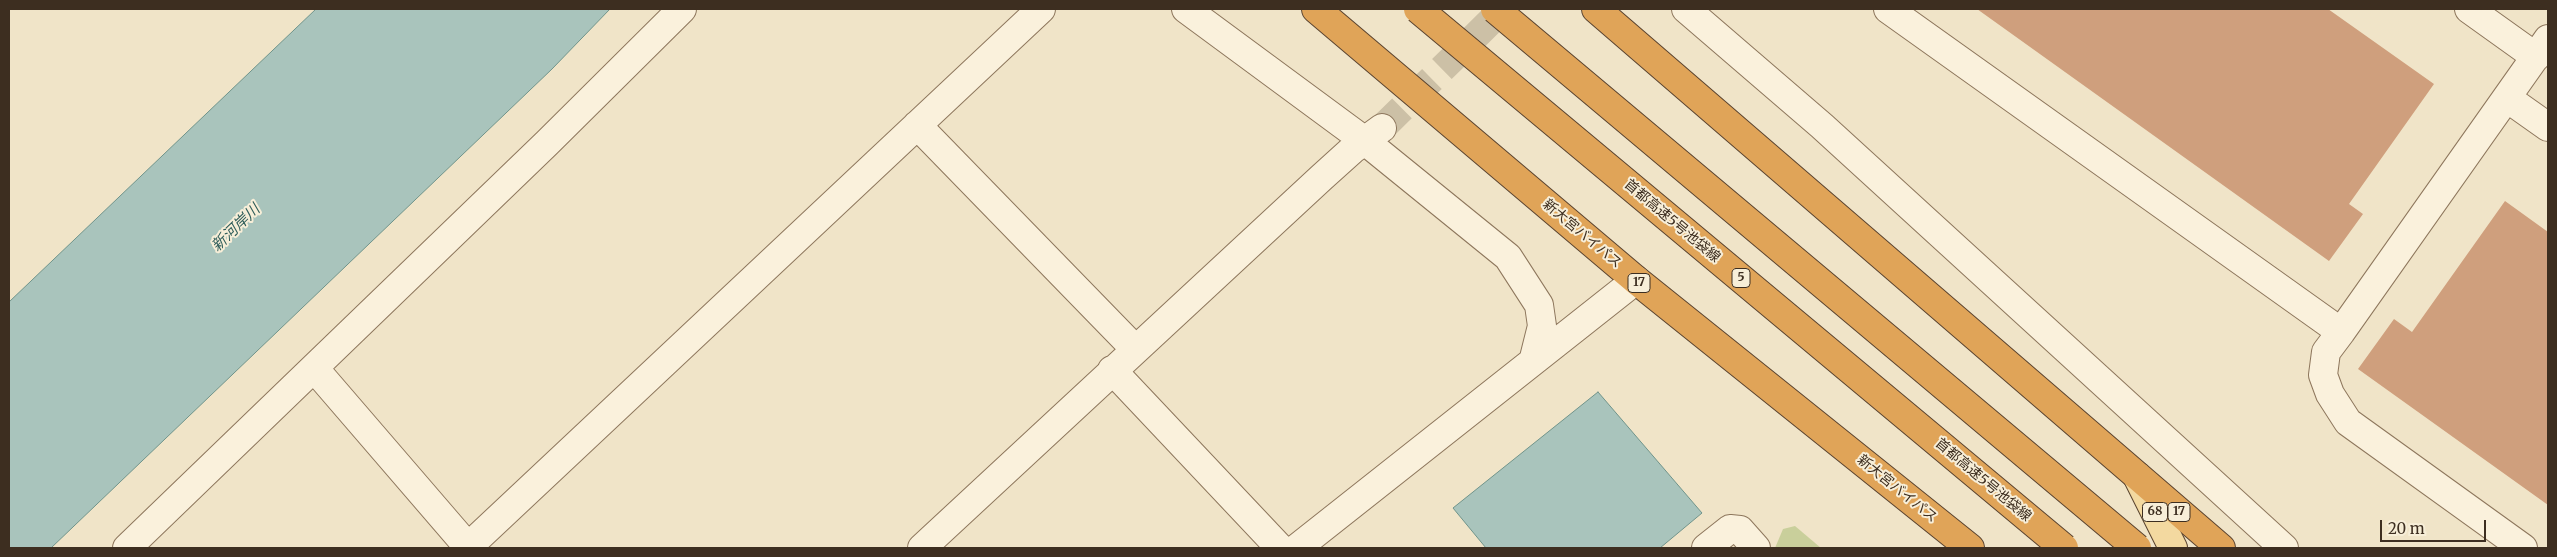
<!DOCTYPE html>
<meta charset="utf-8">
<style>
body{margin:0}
#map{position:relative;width:2557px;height:557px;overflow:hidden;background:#f0e4c8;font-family:Merriweather,serif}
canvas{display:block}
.frame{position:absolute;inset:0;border:10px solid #3d2e20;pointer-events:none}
.scale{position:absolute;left:2380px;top:520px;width:106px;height:22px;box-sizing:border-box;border:2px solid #3d2e20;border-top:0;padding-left:6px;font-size:15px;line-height:18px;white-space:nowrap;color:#3d2e20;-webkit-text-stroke:4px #f7eed8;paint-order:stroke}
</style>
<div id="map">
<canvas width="2557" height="557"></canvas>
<div class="frame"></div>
<div class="scale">20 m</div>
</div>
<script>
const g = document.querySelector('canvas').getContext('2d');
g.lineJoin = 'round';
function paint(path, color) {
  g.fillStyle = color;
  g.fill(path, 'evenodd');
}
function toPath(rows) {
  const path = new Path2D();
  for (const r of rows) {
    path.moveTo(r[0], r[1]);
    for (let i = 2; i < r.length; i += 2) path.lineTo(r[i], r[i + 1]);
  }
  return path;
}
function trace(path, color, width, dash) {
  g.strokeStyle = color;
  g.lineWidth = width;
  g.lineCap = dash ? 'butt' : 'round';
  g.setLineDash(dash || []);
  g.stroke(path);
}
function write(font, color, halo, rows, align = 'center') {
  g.font = font + ' Merriweather,"Noto Sans JP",serif';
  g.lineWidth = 4;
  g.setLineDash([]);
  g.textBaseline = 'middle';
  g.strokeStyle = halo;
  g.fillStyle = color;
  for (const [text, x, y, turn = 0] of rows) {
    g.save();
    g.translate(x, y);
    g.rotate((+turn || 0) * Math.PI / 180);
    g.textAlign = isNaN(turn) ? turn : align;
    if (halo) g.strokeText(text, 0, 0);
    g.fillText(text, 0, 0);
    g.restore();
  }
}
const green = toPath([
 [1795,526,1821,548,1775,548,1783,529]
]);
const water = toPath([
 [316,9,610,9,552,69,51,548,9,548,9,302,316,9],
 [1598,392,1702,513,1660,548,1486,548,1453,508,1598,392]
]);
const building = toPath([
 [1977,9,2328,9,2434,84,2349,204,2363,214,2329,261],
 [2505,201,2548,232,2548,505,2358,369,2394,319,2412,332]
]);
const minorTunnel = toPath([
 [1382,128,1503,9]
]);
const minor = toPath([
 [1186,9,1365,141,1508,257,1539,305,1542,326,1534,358],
 [1686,9,1822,126,2284,548],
 [1888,9,2341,332,2326,352,2323,375,2330,394,2348,422,2523,548],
 [2469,9,2536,57],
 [2507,98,2548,127],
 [917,125,1135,349],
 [2341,332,2548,39],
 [314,368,469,548],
 [1112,370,1280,548],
 [468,547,1041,9],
 [127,548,547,143,682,9],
 [922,548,1321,178,1352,150,1382,128],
 [1297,548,1636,280],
 [1706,548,1730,529,1740,530,1756,548]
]);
const major = toPath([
 [2137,476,2173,548]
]);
const highway = toPath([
 [1316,9,1636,280,1970,548],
 [1596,9,2221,548]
]);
const highwayBridge = toPath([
 [1418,9,2064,548],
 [1495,9,2137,548]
]);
const shields = [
 [1741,278,18],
 [1639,283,22],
 [2155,512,25],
 [2179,512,22]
];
const shieldNames = [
 ["5",1741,278],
 ["17",1639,283],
 ["68",2155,512],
 ["17",2179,512]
];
const streetNames = [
 ["首都高速5号池袋線",1672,221,40],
 ["新大宮バイパス",1582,234,40],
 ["首都高速5号池袋線",1983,480,40],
 ["新大宮バイパス",1897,489,39]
];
const waterNames = [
 ["新河岸川",236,228,-44]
];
paint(green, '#c9cf9b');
paint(water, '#a9c4bc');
trace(water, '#6f938a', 1);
paint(building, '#cf9f7d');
trace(minorTunnel, '#ccc0a6', 28, [28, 14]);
trace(minor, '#8d765c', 30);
trace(major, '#5b4430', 30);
trace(highway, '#5b4430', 30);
trace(minor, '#faf1dc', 28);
trace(major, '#f3d9a0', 28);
trace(highway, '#e0a458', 28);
trace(highwayBridge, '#5b4430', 30, []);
trace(highwayBridge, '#e0a458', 28);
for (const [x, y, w] of shields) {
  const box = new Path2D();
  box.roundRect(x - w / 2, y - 9.5, w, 19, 4);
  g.fillStyle = '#f7eed8';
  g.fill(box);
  trace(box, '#3d2e20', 1);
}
write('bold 12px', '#3d2e20', null, shieldNames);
write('14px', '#3d2e20', '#f7eed8', streetNames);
write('italic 15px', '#2f5d5a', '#f7eed8', waterNames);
</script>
